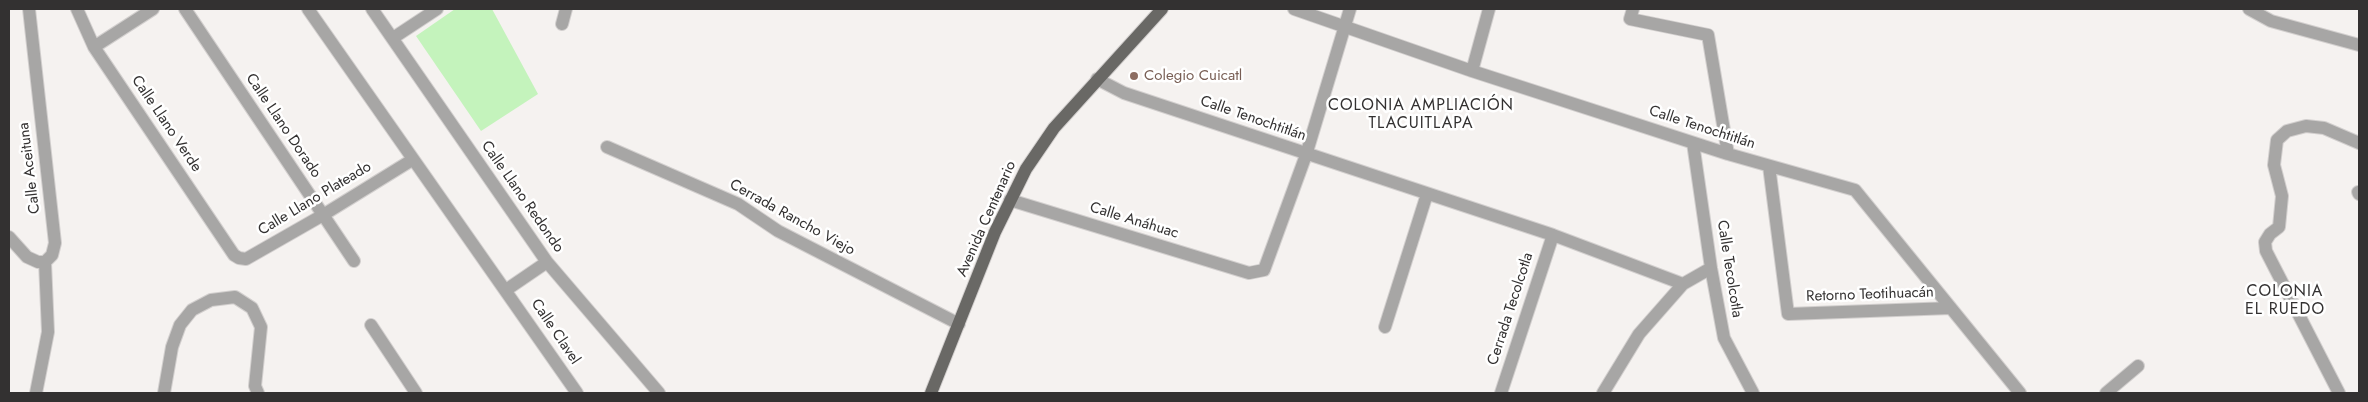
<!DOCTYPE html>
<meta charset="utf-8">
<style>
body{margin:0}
#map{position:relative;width:2368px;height:402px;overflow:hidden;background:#f5f2f0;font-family:Jost,sans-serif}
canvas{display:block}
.frame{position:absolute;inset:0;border:10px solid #333131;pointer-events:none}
</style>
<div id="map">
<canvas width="2368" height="402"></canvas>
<div class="frame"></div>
</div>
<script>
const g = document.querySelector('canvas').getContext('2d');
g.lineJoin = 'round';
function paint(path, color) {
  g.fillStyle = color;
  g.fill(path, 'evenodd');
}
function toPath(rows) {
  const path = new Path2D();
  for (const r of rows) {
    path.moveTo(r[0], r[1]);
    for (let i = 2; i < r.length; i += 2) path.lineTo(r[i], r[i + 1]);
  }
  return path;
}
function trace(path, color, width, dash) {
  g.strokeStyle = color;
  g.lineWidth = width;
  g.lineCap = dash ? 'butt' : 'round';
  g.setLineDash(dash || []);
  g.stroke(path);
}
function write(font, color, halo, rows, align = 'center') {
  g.font = font + ' Jost,sans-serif';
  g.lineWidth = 5;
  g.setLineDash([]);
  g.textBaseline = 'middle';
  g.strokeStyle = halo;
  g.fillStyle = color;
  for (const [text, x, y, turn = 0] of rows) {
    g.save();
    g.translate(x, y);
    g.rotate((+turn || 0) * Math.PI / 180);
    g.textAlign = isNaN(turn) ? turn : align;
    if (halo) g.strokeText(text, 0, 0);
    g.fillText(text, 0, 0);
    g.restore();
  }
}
const green = toPath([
 [455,9,492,9,538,94,481,131,416,36]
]);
const minor = toPath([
 [29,9,55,243,52,255,45,262],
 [77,9,94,47,234,255,239,258,246,259,323,215,412,160],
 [185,9,354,261],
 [308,9,577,393],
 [372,9,547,262,659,393],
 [1294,9,1472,71,1728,154,1855,190,2020,393],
 [1633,9,1630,19,1708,35,1728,154],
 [2249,9,2271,21,2359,45],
 [562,24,566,9],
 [393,38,437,9],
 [94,47,153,9],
 [1472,71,1489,9],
 [1097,79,1124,93,1553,235,1683,284],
 [1693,143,1711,268,1724,338,1753,393],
 [607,147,738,204,778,231,959,324],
 [1769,166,1788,314,1951,308],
 [2358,192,2359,194],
 [1010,200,1249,273,1264,270,1306,155,1350,9],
 [9,237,27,257,38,262,45,262],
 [506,290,547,262],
 [371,325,416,393],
 [1385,327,1427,194],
 [36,393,48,332,45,262],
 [164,393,172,347,180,325,192,310,211,300,235,297,252,308,261,327,255,386,258,393],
 [1501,393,1553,235],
 [1603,393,1639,334,1683,284,1711,268],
 [2106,393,2138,366],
 [2339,393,2266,251,2265,242,2270,234,2279,227,2282,196,2274,165,2277,140,2287,131,2306,126,2324,128,2359,143]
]);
const major = toPath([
 [931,393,995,232,1026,169,1054,128,1162,9]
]);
const markers = [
 [1134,76,5,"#8d6e63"]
];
const educationNames = [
 ["Colegio Cuicatl",1144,76]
];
const streetNames = [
 ["Calle Tenochtitlán",1253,119,19],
 ["Calle Llano Verde",166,124,56],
 ["Calle Llano Dorado",283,126,56],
 ["Calle Tenochtitlán",1702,128,18],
 ["Calle Aceituna",30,168,-97],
 ["Calle Llano Redondo",522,197,55],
 ["Calle Llano Plateado",315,199,-31],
 ["Cerrada Rancho Viejo",792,218,29],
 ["Avenida Centenario",987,219,-66],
 ["Calle Anáhuac",1134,221,17],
 ["Calle Tecolcotla",1729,269,81],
 ["Retorno Teotihuacán",1870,295,-2],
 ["Cerrada Tecolcotla",1511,309,-72],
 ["Calle Clavel",555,332,56]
];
const neighbourhoodNames = [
 ["COLONIA AMPLIACIÓN",1421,106],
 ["TLACUITLAPA",1421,124],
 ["COLONIA",2285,292],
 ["EL RUEDO",2285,310]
];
paint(green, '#c4f3bc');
trace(minor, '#d2cfce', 14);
trace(major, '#d2cfce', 14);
trace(minor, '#a7a6a5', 12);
trace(major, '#696865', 12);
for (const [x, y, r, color] of markers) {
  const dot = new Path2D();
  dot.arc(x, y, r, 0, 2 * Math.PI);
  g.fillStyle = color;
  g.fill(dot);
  trace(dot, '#fff', 2);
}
write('15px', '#785e54', '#fff', educationNames, 'left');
write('15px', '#333131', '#fff', streetNames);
g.letterSpacing = '1px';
write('16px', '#333131', '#fff', neighbourhoodNames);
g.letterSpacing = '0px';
</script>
